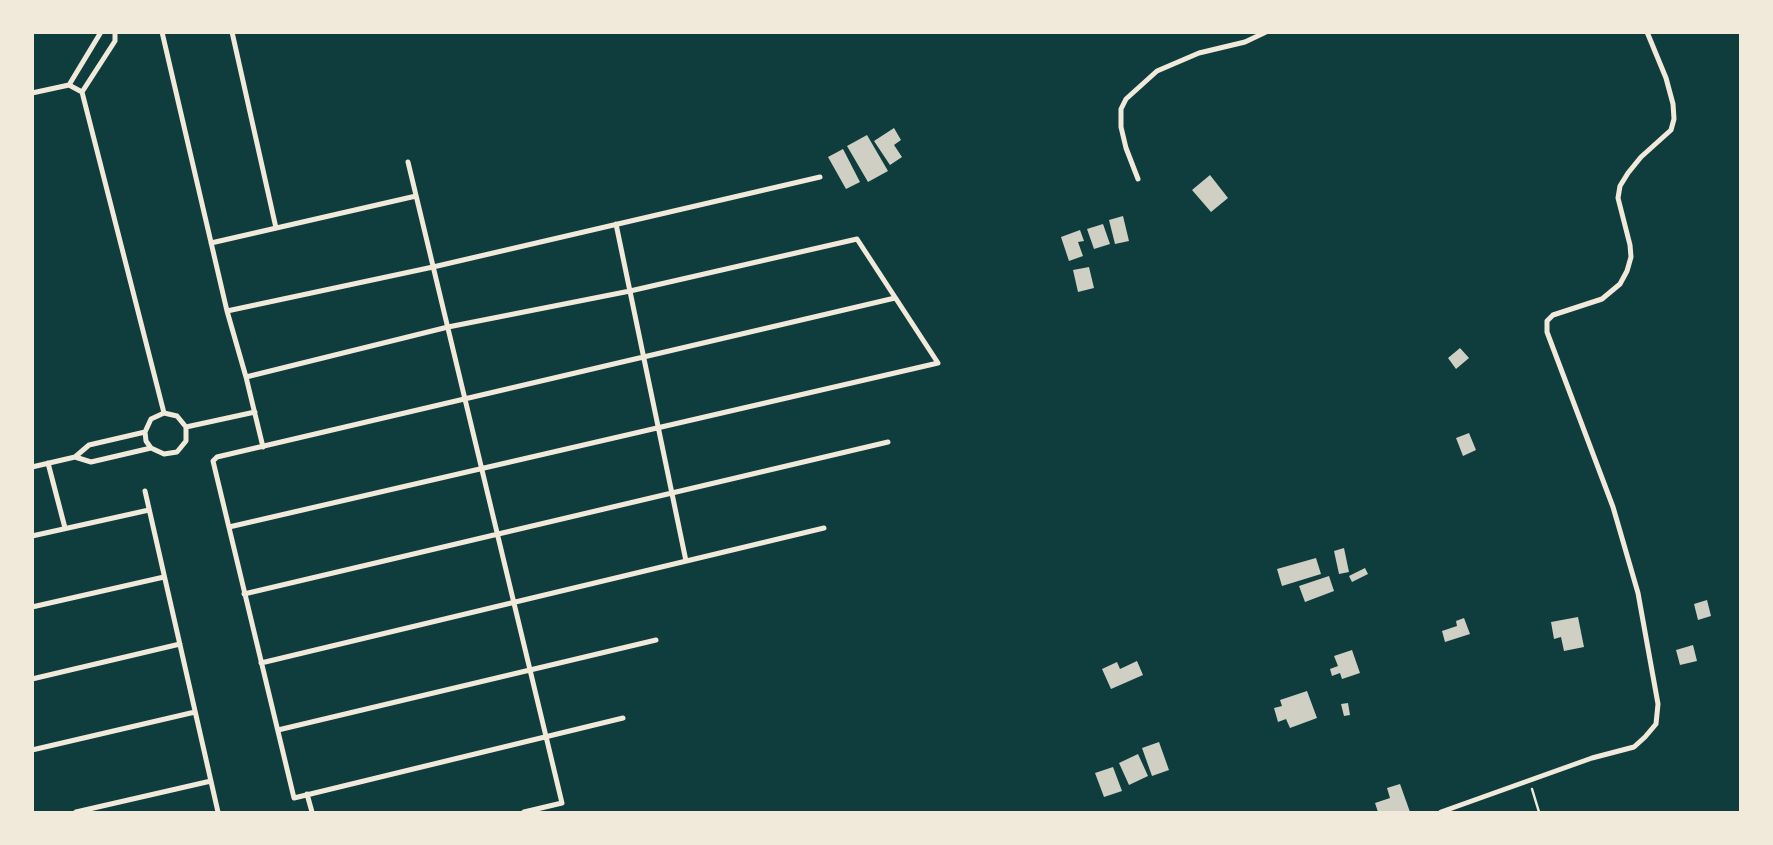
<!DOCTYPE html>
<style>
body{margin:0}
#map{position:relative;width:1773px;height:845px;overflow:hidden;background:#0f3d3e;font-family:"IBM Plex Sans",sans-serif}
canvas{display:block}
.frame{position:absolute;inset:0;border:34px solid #f1e9da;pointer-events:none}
</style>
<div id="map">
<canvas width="1773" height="845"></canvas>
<div class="frame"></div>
</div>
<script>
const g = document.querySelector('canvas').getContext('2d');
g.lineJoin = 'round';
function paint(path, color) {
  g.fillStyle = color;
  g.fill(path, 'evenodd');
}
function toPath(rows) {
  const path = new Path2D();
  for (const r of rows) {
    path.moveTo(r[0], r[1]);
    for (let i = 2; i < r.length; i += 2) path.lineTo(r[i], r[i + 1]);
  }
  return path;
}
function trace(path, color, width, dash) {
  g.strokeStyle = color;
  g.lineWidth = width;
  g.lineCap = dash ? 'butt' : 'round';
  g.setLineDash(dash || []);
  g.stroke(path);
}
const building = toPath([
 [894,128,901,140,894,145,902,157,890,165,874,141],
 [867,135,888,171,868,182,847,146],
 [843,149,860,182,846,189,828,157],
 [1210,175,1228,198,1211,212,1192,190],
 [1123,216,1129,241,1115,244,1109,220],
 [1103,224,1110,244,1094,249,1087,229],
 [1080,230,1084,241,1078,242,1083,256,1069,261,1061,237],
 [1089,267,1094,288,1078,292,1073,270],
 [1460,348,1469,358,1456,369,1448,358],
 [1469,433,1476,450,1463,456,1456,438],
 [1344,548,1349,572,1339,574,1334,551],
 [1316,558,1321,574,1282,586,1277,569],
 [1365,568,1368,574,1352,582,1349,576],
 [1329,576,1334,591,1305,602,1299,586],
 [1707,600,1711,616,1698,620,1694,604],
 [1578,617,1584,647,1564,651,1561,637,1554,639,1551,622],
 [1464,618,1470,634,1445,642,1442,631,1457,626,1456,621],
 [1693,645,1697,661,1680,665,1676,650],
 [1352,650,1360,673,1342,679,1340,673,1332,676,1330,669,1338,666,1334,656],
 [1137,661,1143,675,1111,689,1102,669,1117,662,1120,669],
 [1307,691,1317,718,1290,728,1286,719,1278,722,1274,708,1282,706,1280,700],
 [1348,703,1350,715,1344,716,1341,704],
 [1159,742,1169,770,1152,776,1142,748],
 [1138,754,1148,776,1129,785,1119,763],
 [1113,767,1122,791,1104,797,1095,773],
 [1400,784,1410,812,1378,812,1375,803,1390,798,1387,788]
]);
const path = toPath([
 [1532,789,1539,812]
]);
const minor = toPath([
 [115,32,115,41,82,92,164,413],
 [162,32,227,311],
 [232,32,276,228],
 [69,85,101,32],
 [32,93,69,85,82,92],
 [408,162,562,803,524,812],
 [1138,179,1126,148,1121,127,1121,109,1126,99,1157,71,1199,53,1245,42,1266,32],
 [616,224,686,561],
 [211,243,416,196],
 [186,427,255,412],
 [263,447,246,377,227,311,433,267,820,177],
 [75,457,89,445,145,432],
 [48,463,65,528],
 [32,467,75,457,91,462,151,448,164,454,177,452,186,441,186,427,177,416,164,413,151,419,145,432,146,441,151,448],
 [145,491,218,812],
 [229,527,938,363,857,239,630,291,448,327,246,377],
 [32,536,149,510],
 [244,594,888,442],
 [32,607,164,577],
 [261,663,824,528],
 [32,679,180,644],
 [623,718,294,798,213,461,217,457,895,298],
 [278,730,656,640],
 [32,750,195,712],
 [307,794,312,812],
 [76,812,211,781],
 [1441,812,1592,758,1634,747,1645,737,1656,724,1658,704,1638,593,1613,507,1547,332,1547,321,1553,315,1602,299,1620,284,1627,271,1631,257,1630,245,1618,198,1620,186,1628,173,1641,157,1671,130,1674,119,1673,104,1666,78,1647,32]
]);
paint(building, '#cfcfc3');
trace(path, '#f1e9da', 2.5);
trace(minor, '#f1e9da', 5);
</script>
